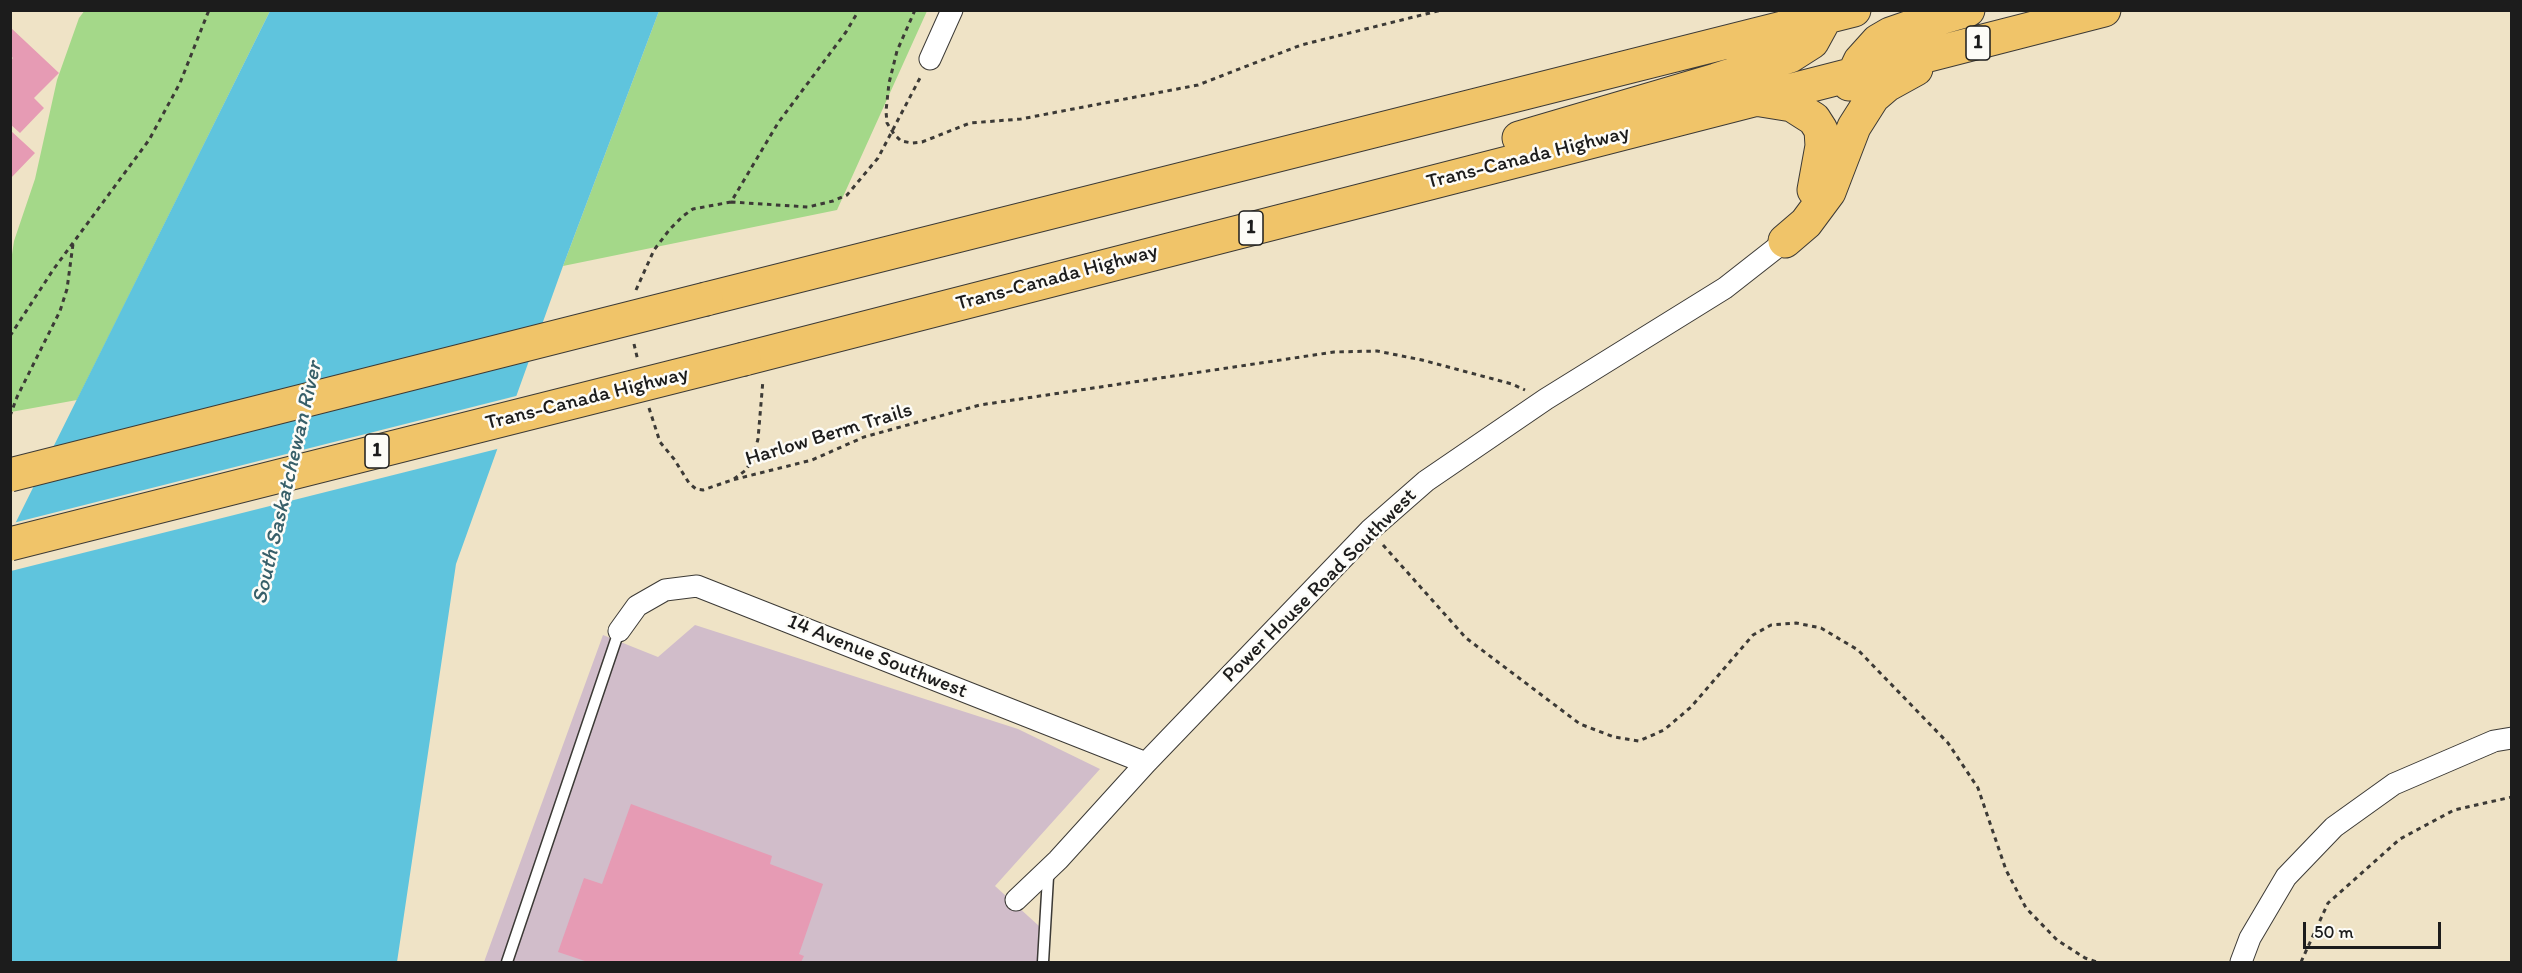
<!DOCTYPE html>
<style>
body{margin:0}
#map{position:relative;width:2522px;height:973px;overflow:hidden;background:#efe3c6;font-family:Itim,sans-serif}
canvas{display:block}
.frame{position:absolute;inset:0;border:12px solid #1c1c1c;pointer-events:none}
.scale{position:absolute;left:2303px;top:922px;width:138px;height:27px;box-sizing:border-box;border:3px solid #1c1c1c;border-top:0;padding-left:8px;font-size:18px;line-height:21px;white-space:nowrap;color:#1c1c1c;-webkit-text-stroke:4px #fdfcf7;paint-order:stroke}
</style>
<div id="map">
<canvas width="2522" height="973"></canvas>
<div class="frame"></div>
<div class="scale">50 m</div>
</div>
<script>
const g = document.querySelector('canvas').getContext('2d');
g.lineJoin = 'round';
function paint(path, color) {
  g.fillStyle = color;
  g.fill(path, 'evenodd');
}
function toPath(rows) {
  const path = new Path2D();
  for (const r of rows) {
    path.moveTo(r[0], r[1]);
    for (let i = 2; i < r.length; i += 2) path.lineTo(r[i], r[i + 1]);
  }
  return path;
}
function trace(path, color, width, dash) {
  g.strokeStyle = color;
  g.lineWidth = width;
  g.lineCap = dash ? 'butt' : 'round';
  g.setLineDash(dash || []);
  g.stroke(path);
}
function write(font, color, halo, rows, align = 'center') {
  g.font = font + ' Itim,sans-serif';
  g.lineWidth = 5;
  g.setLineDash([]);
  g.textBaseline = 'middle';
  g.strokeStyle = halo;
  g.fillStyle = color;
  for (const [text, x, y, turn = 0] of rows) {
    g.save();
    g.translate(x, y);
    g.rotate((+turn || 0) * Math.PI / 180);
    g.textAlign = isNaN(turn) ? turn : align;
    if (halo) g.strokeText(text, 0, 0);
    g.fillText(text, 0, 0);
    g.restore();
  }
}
const industrial = toPath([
 [695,625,1018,729,1100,769,995,886,1050,936,1040,962,484,962,603,635,658,657]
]);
const green = toPath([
 [85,10,270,11,77,400,11,412,10,268,14,241,35,179,57,80,79,18],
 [659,11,927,11,837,210,563,266]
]);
const water = toPath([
 [270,11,659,11,563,266,456,564,397,962,11,962,10,534]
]);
const pier = toPath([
 [520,395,501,448,11,571,10,527,13,523]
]);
const building = toPath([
 [10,27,59,73,34,98,44,108,20,133,10,124,10,66,12,64,10,61,13,58,10,55],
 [10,130,35,153,10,179],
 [631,804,772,856,770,864,823,884,799,954,804,956,801,962,588,962,558,952,584,878,602,884]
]);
const path = toPath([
 [915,10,897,51,889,83,886,111,887,123,894,134,901,141,912,143,922,142,970,123,1021,119,1198,85,1301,45,1442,10],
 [731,202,808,207,833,201,847,195,878,158,921,76],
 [636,290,654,250,670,229,683,216,693,209,731,202,778,123,846,32,859,10],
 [10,336,53,270,149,140,180,83,209,10],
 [634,344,638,361],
 [649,408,660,442,674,459,689,483,696,489,703,490,732,480,812,460,864,437,980,405,1334,352,1377,351,1422,360,1512,384,1525,390],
 [10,416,17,397,60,311,67,289,73,244],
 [734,479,746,470,753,458,758,439,763,380],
 [1383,545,1466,638,1580,724,1614,737,1639,741,1664,730,1691,707,1753,635,1771,625,1796,623,1821,628,1858,650,1948,743,1978,788,2006,870,2026,908,2057,940,2085,958,2097,962],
 [2301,962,2328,903,2400,839,2454,810,2512,797]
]);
const lane = toPath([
 [507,962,619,631],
 [1043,962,1048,877,1052,871]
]);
const street = toPath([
 [930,59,952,10],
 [619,631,637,606,665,590,697,586,1146,763],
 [1016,900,1058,860,1146,763,1370,530,1426,481,1546,399,1725,288,1785,241],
 [2241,962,2250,938,2286,877,2334,827,2394,784,2494,741,2512,738]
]);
const highway = toPath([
 [1849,84,1860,61,1878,41,1890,34,1913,26,1968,10],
 [1761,100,1792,105,1814,119,1821,130,1822,146,1814,190],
 [1519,138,1716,80,1790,56,1812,42,1829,11],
 [1785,241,1806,223,1829,192,1854,127,1873,97,1887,85,1916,69],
 [706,299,1854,10],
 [744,359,2104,10]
]);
const highwayBridge = toPath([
 [10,475,706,299],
 [10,544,744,359]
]);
const shields = [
 [1978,43,24],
 [1251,228,24],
 [377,451,24]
];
const shieldNames = [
 ["1",1978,43],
 ["1",1251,228],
 ["1",377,451]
];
const streetNames = [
 ["Trans-Canada Highway",1528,158,-14],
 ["Trans-Canada Highway",1057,278,-15],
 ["Trans-Canada Highway",587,399,-14],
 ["Harlow Berm Trails",829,435,-17],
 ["Power House Road Southwest",1320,586,-45],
 ["14 Avenue Southwest",877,657,22]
];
const waterNames = [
 ["South Saskatchewan River",288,483,-77]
];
paint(industrial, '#d1bdca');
paint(green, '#a4d889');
paint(water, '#5fc4dd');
paint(pier, '#efe3c6');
paint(building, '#e69bb4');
trace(lane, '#3c3a36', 13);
trace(street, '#3c3a36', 23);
trace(highway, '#3c3a36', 35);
trace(path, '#3c3a36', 3, [4.5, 4.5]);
trace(lane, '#fff', 10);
trace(street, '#fff', 21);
trace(highway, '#f0c469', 33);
trace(highwayBridge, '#3c3a36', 35, []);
trace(highwayBridge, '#f0c469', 33);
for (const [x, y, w] of shields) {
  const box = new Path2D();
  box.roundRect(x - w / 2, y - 17, w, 34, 4.5);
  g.fillStyle = '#fdfcf7';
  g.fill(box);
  trace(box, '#1c1c1c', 1.5);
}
write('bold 20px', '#1c1c1c', null, shieldNames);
write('21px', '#1c1c1c', '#fdfcf7', streetNames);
write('italic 22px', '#375f69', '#fdfcf7', waterNames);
</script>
